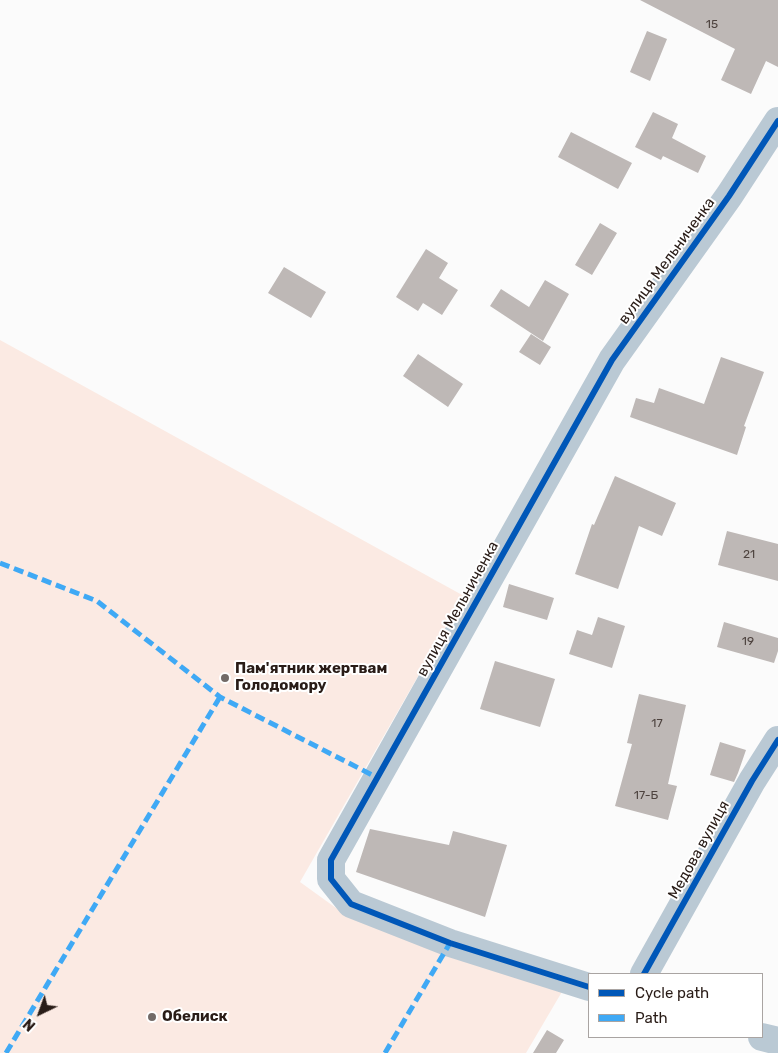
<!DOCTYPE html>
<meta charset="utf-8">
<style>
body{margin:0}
#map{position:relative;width:778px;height:1053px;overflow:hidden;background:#fbfbfb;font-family:Rubik,sans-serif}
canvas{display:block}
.legend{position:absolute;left:588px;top:973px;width:175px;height:65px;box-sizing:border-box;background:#fff;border:1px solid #a9a4a2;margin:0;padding:6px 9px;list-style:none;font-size:15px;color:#291c17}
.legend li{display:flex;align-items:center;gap:10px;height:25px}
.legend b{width:25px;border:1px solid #a9a4a2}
.north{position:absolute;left:15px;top:988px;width:50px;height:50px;-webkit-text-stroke:4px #fff;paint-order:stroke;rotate:222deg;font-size:14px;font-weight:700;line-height:20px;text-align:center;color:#291c17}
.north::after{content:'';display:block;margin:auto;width:18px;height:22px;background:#291c17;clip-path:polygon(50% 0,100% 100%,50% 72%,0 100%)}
</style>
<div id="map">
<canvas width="778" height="1053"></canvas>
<ul class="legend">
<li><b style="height:6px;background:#0057b8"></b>Cycle path</li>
<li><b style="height:6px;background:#3fa9f5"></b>Path</li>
</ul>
<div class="north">N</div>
</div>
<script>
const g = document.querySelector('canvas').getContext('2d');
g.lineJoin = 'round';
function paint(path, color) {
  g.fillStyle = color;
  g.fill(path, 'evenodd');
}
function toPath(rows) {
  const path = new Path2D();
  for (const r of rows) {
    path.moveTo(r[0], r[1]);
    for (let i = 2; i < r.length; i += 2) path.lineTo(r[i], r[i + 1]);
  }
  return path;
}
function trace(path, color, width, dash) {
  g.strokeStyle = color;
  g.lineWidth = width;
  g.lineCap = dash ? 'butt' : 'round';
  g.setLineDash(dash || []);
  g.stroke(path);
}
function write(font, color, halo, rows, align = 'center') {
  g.font = font + ' Rubik,sans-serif';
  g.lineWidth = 4;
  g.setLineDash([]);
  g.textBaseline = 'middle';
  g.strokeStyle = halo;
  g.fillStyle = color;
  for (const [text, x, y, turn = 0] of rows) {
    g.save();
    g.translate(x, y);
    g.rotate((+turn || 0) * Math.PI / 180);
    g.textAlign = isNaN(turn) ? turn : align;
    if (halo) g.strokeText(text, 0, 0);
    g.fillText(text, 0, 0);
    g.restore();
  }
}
const green = toPath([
 [0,340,464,596,300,882,343,913,563,990,526,1053,0,1053]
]);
const building = toPath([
 [640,0,778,0,778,67,766,61,751,94,721,80,735,49],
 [647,31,667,39,650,81,630,72],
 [653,112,678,124,672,138,706,156,698,173,663,156,661,160,635,147],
 [571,132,632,163,618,189,558,157],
 [600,223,617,233,592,275,575,265],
 [426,249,448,263,439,278,458,290,442,315,423,303,418,311,396,297],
 [284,267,326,292,311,318,268,293],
 [545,280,569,294,543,341,490,306,501,289,529,307],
 [531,334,551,347,540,365,519,352],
 [418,354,463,384,448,407,403,376],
 [721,357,764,372,744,426,746,427,737,455,630,417,636,398,654,403,659,388,704,404],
 [615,476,676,503,662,536,639,526,618,589,575,574,592,524,594,525],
 [727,531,778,544,778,581,718,565],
 [509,584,554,598,547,620,503,607],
 [598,617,625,626,612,668,569,654,577,630,592,635],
 [724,622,778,638,778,651,774,663,717,647],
 [495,661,555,679,540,727,480,709],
 [639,694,686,705,668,784,677,786,668,820,615,806,632,744,627,743],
 [720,742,746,750,738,773,734,782,710,775],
 [370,829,449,845,453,831,507,845,485,917,356,872],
 [547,1030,564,1040,556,1053,533,1053]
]);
const minor = toPath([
 [644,974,752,781,778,740],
 [589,987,450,943,351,904,331,879,331,860,612,360,729,196,778,121],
 [762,1037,778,1041]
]);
const quiet = toPath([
 [0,563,97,601,220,697,378,778],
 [6,1053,220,697],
 [385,1053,450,943]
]);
const cycleway = toPath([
 [644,974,752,781,778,740],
 [589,987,450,943,351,904,331,879,331,860,612,360,729,196,778,121]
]);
const markers = [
 [225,678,5,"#726a67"],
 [152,1017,5,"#726a67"]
];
const numberNames = [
 ["15",712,25],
 ["21",749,555],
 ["19",748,642],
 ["17",657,724],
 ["17-Б",646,796]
];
const streetNames = [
 ["вулиця Мельниченка",667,261,-54],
 ["вулиця Мельниченка",458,609,-61],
 ["Медова вулиця",699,850,-61]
];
const poiNames = [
 ["Пам'ятник жертвам",235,669],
 ["Голодомору",235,686],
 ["Обелиск",162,1017]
];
paint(green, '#fbeae3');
paint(building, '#beb8b6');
trace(minor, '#bac9d4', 28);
trace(quiet, '#3fa9f5', 5, [10, 5]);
trace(cycleway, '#0057b8', 6);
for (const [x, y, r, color] of markers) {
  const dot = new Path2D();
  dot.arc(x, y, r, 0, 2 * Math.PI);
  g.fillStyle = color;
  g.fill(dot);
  trace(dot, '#fff', 2);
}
write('12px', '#4e433f', null, numberNames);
write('15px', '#291c17', '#fff', streetNames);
write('bold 15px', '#291c17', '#fff', poiNames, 'left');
</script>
